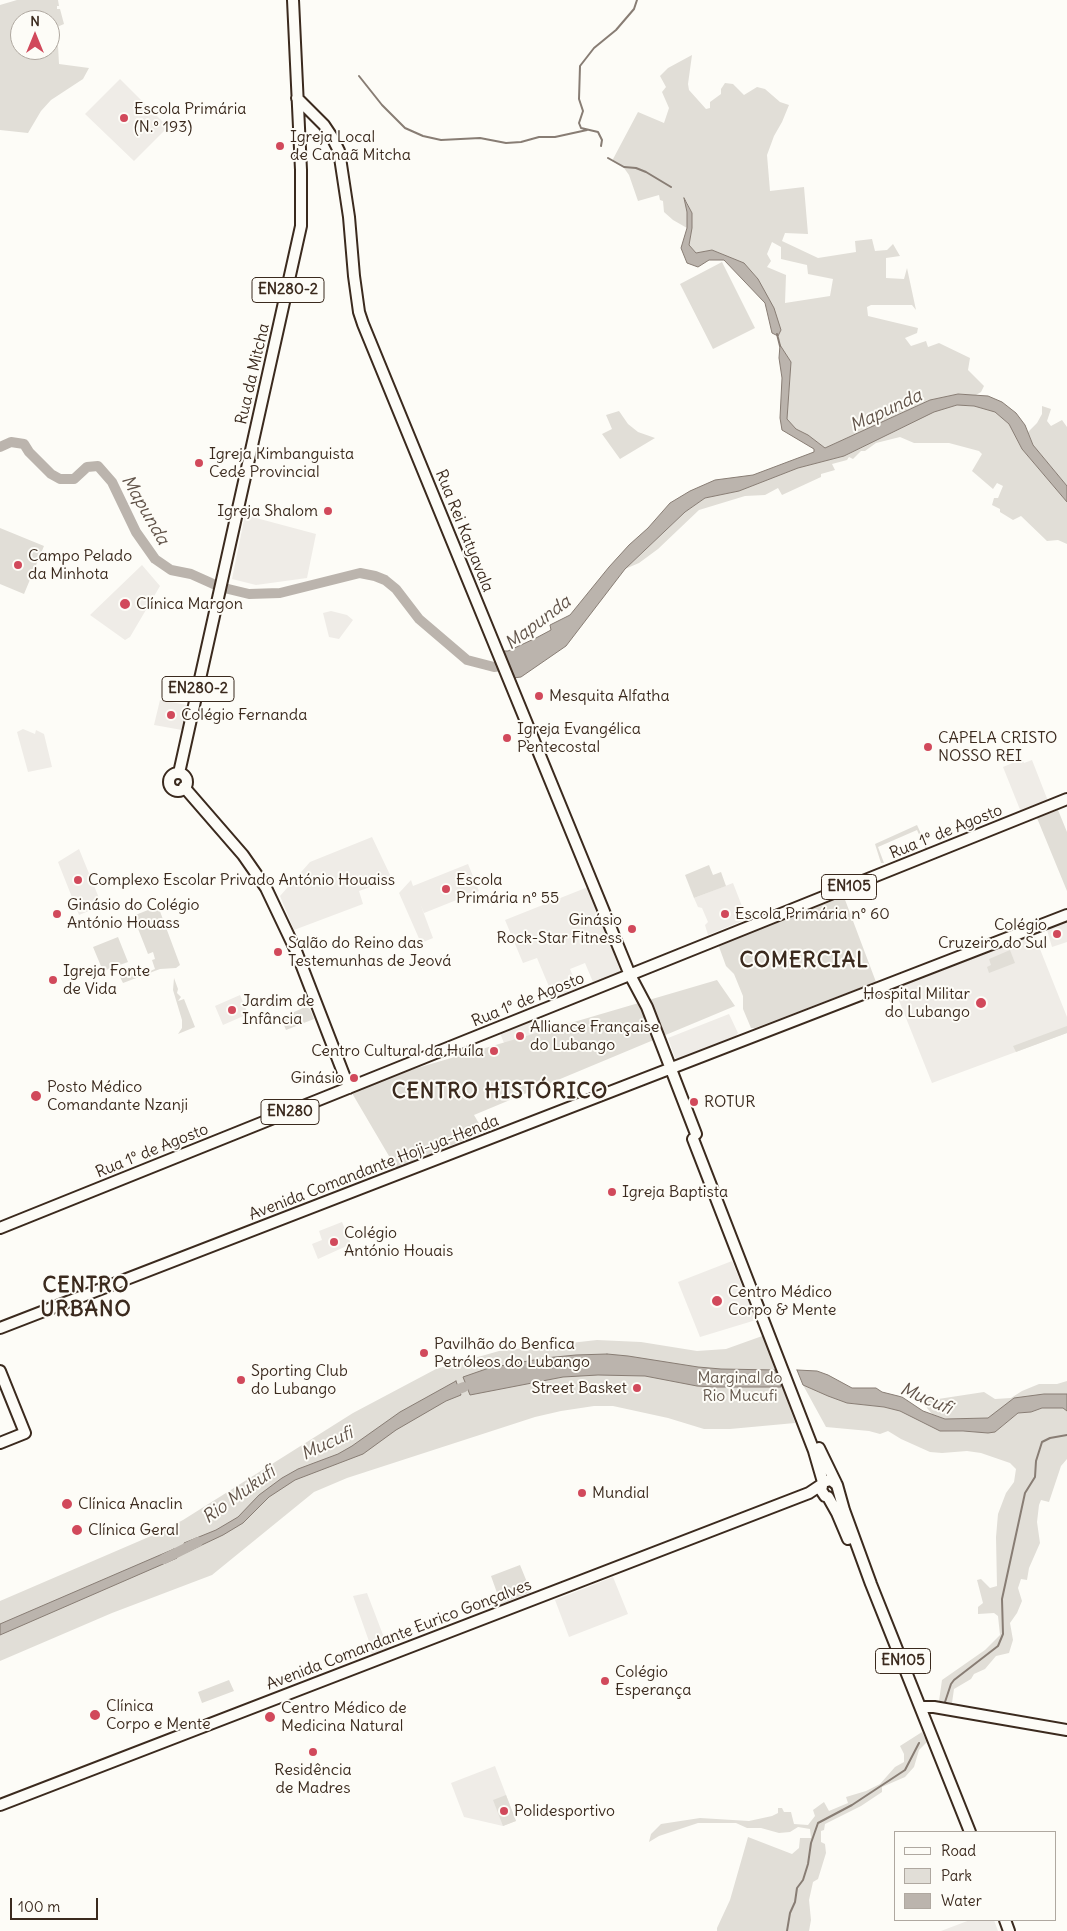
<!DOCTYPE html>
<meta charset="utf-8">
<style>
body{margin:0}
#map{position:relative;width:1067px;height:1931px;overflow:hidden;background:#fdfcf7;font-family:Delius,sans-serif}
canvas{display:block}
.legend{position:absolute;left:894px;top:1831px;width:162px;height:90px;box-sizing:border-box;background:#fdfcf7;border:1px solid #afa8a0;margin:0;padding:6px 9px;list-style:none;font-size:15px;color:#3b2a1e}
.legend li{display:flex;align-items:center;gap:10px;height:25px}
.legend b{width:25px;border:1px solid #afa8a0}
.north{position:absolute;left:10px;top:10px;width:50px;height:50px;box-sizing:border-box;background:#fdfcf7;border:1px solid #afa8a0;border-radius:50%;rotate:0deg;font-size:14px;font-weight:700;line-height:20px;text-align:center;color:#3b2a1e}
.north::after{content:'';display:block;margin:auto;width:18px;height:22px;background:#d1495b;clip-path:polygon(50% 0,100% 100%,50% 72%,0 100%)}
.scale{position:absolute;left:10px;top:1898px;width:88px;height:22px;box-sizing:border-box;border:2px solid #3b2a1e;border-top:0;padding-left:6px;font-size:15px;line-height:18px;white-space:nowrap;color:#3b2a1e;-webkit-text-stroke:4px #fdfcf7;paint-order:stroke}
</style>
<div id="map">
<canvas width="1067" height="1931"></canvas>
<ul class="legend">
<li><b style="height:6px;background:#fdfcf7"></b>Road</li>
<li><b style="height:14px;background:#e1ded7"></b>Park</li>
<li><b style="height:14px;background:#bbb4ad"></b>Water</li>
</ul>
<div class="north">N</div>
<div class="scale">100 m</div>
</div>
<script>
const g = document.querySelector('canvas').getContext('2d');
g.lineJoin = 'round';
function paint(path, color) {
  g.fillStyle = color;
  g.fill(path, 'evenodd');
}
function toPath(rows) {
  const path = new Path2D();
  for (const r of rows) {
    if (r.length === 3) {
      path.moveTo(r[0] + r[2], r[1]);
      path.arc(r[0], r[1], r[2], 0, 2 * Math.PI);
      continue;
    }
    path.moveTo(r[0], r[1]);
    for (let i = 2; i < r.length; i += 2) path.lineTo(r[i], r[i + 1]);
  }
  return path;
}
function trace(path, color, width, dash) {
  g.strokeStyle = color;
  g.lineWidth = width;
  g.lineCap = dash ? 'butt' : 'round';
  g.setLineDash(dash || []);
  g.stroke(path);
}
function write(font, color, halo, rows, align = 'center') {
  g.font = font + ' Delius,sans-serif';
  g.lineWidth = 4;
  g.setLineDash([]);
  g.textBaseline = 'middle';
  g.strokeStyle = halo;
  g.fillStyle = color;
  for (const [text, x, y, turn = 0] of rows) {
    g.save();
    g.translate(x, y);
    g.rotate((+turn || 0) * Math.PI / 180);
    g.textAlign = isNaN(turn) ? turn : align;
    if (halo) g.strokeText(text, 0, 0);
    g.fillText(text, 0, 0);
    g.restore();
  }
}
const built = toPath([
 [120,79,168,127,134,161,85,114],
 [245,515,316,534,307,578,256,585,232,579],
 [142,565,160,586,130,637,125,640,90,615],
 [331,611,347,615,353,620,339,639,329,637,323,613],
 [160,700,187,705,182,730,154,725],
 [23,729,35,734,36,730,44,734,52,767,28,772,17,732],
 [1022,759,1024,763,1032,760,1048,801,1021,812,1003,767],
 [372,837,392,879,359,891,363,904,294,930,280,896,310,862],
 [79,849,99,898,93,901,96,908,79,915,58,862],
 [468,864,479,891,424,913,420,903,433,938,421,943,399,893,411,880,413,886],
 [733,883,747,919,708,935,705,925,708,922,702,908,698,907,694,898],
 [588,887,603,923,620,971,618,974,593,982,585,963,570,969,578,988,550,999,547,992,550,989,537,958,523,963,505,920],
 [1067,921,1067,942,1052,947,1047,930],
 [1034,934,1067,1017,1067,1033,932,1083,894,988],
 [240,995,248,1014,223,1025,215,1006],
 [729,1014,738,1033,736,1036,678,1059,675,1058,668,1038],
 [531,1020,540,1041,504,1043,500,1033],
 [342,1222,351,1244,318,1259,312,1244,322,1240,319,1231],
 [732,1261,756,1320,700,1337,678,1282],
 [613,1577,628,1614,569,1637,555,1600],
 [367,1593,388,1648,372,1654,369,1648,371,1647,353,1596],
 [495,1766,516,1821,503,1826,464,1817,451,1783],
 [970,1920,994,1920,998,1931,941,1931]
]);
const green = toPath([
 [17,0,58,0,59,6,57,6,57,9,60,9,64,24,57,27,59,64,89,68,83,79,51,100,41,111,28,133,0,130,0,5],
 [20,20,50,20,50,50,20,50],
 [692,55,688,84,689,90,706,109,710,108,710,102,721,94,721,89,725,83,733,84,744,95,757,87,765,89,780,102,789,105,782,122,774,136,767,155,770,191,804,187,808,234,785,233,782,241,818,258,856,252,855,241,872,239,875,251,887,250,893,244,900,256,886,258,886,278,904,279,907,268,916,310,912,305,871,305,867,307,868,316,918,328,917,333,905,338,911,346,926,341,928,347,939,343,970,358,968,370,984,386,981,392,976,395,958,394,930,400,825,448,808,435,796,429,787,419,791,362,780,345,778,336,781,330,758,279,744,263,712,250,696,253,689,245,692,228,692,213,687,202,685,200,687,212,687,228,673,220,664,212,663,201,660,200,659,195,638,201,629,175,624,168,612,161,638,112,664,123,669,108,662,92,666,87,660,76,668,68],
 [772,242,781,247,781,259,807,265,808,274,833,279,830,296,785,303,786,275,767,267,771,261,767,254],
 [722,262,755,328,713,349,680,284],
 [957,405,974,406,995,412,1009,424,1022,449,1067,502,1067,544,1058,540,1047,541,1021,516,1013,520,1000,512,1000,509,992,505,994,498,998,498,1003,486,997,483,993,489,972,471,982,454,979,451,949,443,914,443,900,437,876,443,865,451,861,451,853,459,849,457,847,460,832,464,835,470,821,474,821,477,782,495,778,488,765,495,745,496,699,510,658,549,639,563,625,569,685,512,705,498,739,491,798,468,844,456,933,412],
 [1042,406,1051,409,1047,421,1051,426,1062,420,1067,427,1067,486,1033,445,1028,432,1037,423,1042,414],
 [619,411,628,424,638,432,655,438,620,459,602,434,612,429,606,415],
 [0,528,44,546,24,594,0,584],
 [1058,810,1067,832,1067,891,1037,818],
 [917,825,929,851,927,852,917,830,878,847,884,863,881,863,875,844],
 [709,865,713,875,721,872,726,886,694,898,685,875],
 [841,895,844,897,876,982,755,1028,751,1028,743,1009,743,996,734,974,726,966,718,944],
 [158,906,180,965,176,968,160,969,123,983,120,977,133,971,135,977,155,969,152,960,155,959,153,952,148,954,133,916],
 [118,937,128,962,103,971,93,947],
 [1010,950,1015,963,989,973,987,967,991,965,989,959],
 [174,978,178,989,177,993,181,997,178,1001,184,999,195,1027,178,1034,182,1028,182,1020,173,990],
 [717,980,735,1006,474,1115,484,1132,396,1168,349,1088],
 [305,1007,310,1009,314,1019,286,1030,281,1018],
 [1067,1026,1067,1033,1016,1052,1013,1046],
 [765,1335,795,1423,730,1429,704,1429,668,1418,613,1406,594,1406,561,1411,535,1417,347,1478,314,1492,212,1575,112,1613,0,1661,0,1601,158,1533,183,1520,353,1413,436,1369,499,1351,597,1340,641,1342,697,1351,726,1349],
 [1067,1381,1067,1394,1044,1394,988,1418,945,1419,932,1414,927,1408,925,1401,984,1392,995,1399,1011,1398,1022,1391,1039,1384,1057,1384],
 [803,1385,847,1403,884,1407,900,1411,940,1431,995,1432,1018,1413,1031,1412,1042,1408,1063,1408,1067,1411,1067,1459,1061,1466,1049,1502,1041,1500,1039,1505,1037,1522,1040,1543,1029,1568,1027,1580,1021,1579,1018,1588,1022,1601,1017,1613,1010,1623,1013,1640,1009,1653,996,1656,985,1669,974,1674,971,1679,954,1689,952,1703,939,1701,942,1680,985,1650,1000,1635,998,1616,994,1613,978,1614,978,1607,983,1603,977,1580,981,1579,990,1588,997,1586,996,1537,998,1514,1006,1493,1014,1482,1016,1469,1010,1463,981,1453,967,1451,942,1453,930,1452,901,1439,888,1431,880,1434,869,1431,826,1427],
 [520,1565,531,1592,501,1604,491,1576],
 [229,1680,234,1691,202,1703,198,1692],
 [922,1732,927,1742,919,1750,914,1767,905,1777,882,1787,882,1792,861,1806,825,1824,824,1830,821,1831,821,1842,825,1844,826,1853,818,1879,813,1882,809,1900,811,1920,809,1931,717,1931,717,1928,730,1900,748,1837,792,1854,799,1848,800,1838,811,1838,810,1829,798,1827,790,1832,779,1833,761,1828,747,1828,736,1823,698,1823,659,1836,649,1842,651,1834,661,1824,700,1818,749,1821,772,1816,778,1813,778,1808,782,1808,784,1812,791,1812,794,1824,808,1825,815,1816,813,1810,824,1802,829,1811,848,1803,846,1797,866,1791,880,1784,895,1767,904,1762,904,1754,900,1746],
 [506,1795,516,1821,503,1826,493,1800]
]);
const water = toPath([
 [684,198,692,213,692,228,689,245,696,253,712,250,744,263,758,279,774,308,781,330,778,336,772,333,765,303,724,260,709,260,698,267,687,263,681,248,687,228,687,212,684,198],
 [780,345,791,362,787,419,796,429,808,435,825,448,930,400,958,394,988,396,1002,402,1016,413,1025,425,1033,445,1067,486,1067,502,1022,449,1009,424,995,412,974,406,957,405,934,412,844,456,798,468,739,491,705,498,685,512,625,569,566,646,521,677,513,678,502,651,508,651,536,638,551,630,550,625,570,615,609,567,629,545,648,528,670,503,690,491,715,480,753,475,814,452,814,449,782,430,780,418,782,378,779,358,780,345],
 [607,1354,628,1356,698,1367,721,1369,775,1370,781,1387,715,1387,697,1386,645,1376,598,1375,563,1377,470,1395,463,1377,489,1368,545,1358,576,1355,607,1354],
 [797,1370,817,1371,828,1375,852,1388,876,1388,882,1392,902,1397,923,1411,945,1419,988,1418,1014,1398,1044,1394,1067,1394,1067,1411,1063,1408,1042,1408,1031,1412,1018,1413,995,1432,988,1433,963,1431,940,1431,900,1411,884,1407,847,1403,828,1396,803,1385,797,1370],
 [456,1381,461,1395,446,1401,396,1430,363,1454,295,1480,269,1497,243,1523,223,1535,187,1552,184,1543,216,1530,238,1517,259,1495,282,1478,298,1469,338,1454,352,1446,400,1412,456,1381],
 [174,1549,177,1558,0,1635,0,1624,174,1549]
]);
const stream = toPath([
 [359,76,382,105,405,128,423,136,441,140,480,138,506,143,521,142,539,137,555,137,587,130],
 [601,146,602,140,598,132,581,128,579,123,583,111,579,99,580,66,594,48,616,30,634,9,637,0],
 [608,158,624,167,636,168,646,172,671,187],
 [777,334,780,346],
 [945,1702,951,1684,954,1680,998,1646,1003,1634,1002,1599,1025,1493,1035,1477,1036,1461,1042,1442,1050,1438,1067,1435],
 [787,1931,790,1913,795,1902,797,1888,803,1880,808,1864,811,1843,818,1823,852,1805,905,1770,919,1743]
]);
const river = toPath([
 [0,447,11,442,24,444,29,452,51,474,60,479,74,479,87,467,98,466,112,482,136,532,155,559,171,570,191,574,220,587,249,594,280,593,360,573,375,576,385,580,396,589,419,619,467,660,494,667,510,665],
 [446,1394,464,1387],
 [164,1559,198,1542]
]);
const major = toPath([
 [297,98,324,125,332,137,339,151,349,217,354,276,359,312,363,324,630,975,647,1007,696,1134],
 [179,773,301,226,301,170,293,0],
 [178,782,9],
 [184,787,243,855,266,888,296,951,349,1088],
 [693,1139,814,1451,823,1482,821,1490,825,1496],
 [0,1228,1067,799],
 [0,1328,1067,915],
 [0,1371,25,1433,0,1443],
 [819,1448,836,1483],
 [823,1482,831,1480,837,1485,844,1510,871,1584,970,1832],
 [828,1497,837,1513,848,1539],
 [921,1707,934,1707,1067,1730],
 [0,1805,809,1493,821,1485],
 [1005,1920,1009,1931]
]);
const markers = [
 [124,118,5,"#d1495b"],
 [280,146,5,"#d1495b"],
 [199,463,5,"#d1495b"],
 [328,511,5,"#d1495b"],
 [18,565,5,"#d1495b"],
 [125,604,6,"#d1495b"],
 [539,696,5,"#d1495b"],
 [171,715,5,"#d1495b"],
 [507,738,5,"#d1495b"],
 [928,747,5,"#d1495b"],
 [78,880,5,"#d1495b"],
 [446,889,5,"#d1495b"],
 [57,914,5,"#d1495b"],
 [725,914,5,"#d1495b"],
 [632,929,5,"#d1495b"],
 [1057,934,5,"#d1495b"],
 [278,952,5,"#d1495b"],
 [53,980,5,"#d1495b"],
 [981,1003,6,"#d1495b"],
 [232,1010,5,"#d1495b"],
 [520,1036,5,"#d1495b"],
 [494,1051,5,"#d1495b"],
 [354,1078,5,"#d1495b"],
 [36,1096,6,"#d1495b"],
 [694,1102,5,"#d1495b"],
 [612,1192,5,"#d1495b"],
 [334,1242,5,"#d1495b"],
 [717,1301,6,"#d1495b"],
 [424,1353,5,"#d1495b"],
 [241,1380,5,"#d1495b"],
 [637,1388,5,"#d1495b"],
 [582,1493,5,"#d1495b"],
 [67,1504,6,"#d1495b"],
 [77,1530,6,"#d1495b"],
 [605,1681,5,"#d1495b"],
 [95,1715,6,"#d1495b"],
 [270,1717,6,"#d1495b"],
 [313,1752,5,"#d1495b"],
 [504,1811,5,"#d1495b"]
];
const shields = [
 [288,290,72],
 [198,689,72],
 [849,887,55],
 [290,1112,58],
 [903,1661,55]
];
const shieldNames = [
 ["EN280-2",288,290],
 ["EN280-2",198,689],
 ["EN105",849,887],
 ["EN280",290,1112],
 ["EN105",903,1661]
];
const poiNames = [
 ["Escola Primária",134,109],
 ["(N.º 193)",134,127],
 ["Igreja Local",290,137],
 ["de Canaã Mitcha",290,155],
 ["Igreja Kimbanguista",209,454],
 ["Cede Provincial",209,472],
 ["Igreja Shalom",318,511,"right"],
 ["Campo Pelado",28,556],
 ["da Minhota",28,574],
 ["Clínica Margon",136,604],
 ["Mesquita Alfatha",549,696],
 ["Colégio Fernanda",181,715],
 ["Igreja Evangélica",517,729],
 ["Pentecostal",517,747],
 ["CAPELA CRISTO",938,738],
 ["NOSSO REI",938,756],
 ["Complexo Escolar Privado António Houaiss",88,880],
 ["Escola",456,880],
 ["Primária nº 55",456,898],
 ["Ginásio do Colégio",67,905],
 ["António Houass",67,923],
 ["Escola Primária nº 60",735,914],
 ["Ginásio",622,920,"right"],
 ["Rock-Star Fitness",622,938,"right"],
 ["Colégio",1047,925,"right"],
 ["Cruzeiro do Sul",1047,943,"right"],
 ["Salão do Reino das",288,943],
 ["Testemunhas de Jeová",288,961],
 ["Igreja Fonte",63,971],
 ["de Vida",63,989],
 ["Hospital Militar",970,994,"right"],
 ["do Lubango",970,1012,"right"],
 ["Jardim de",242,1001],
 ["Infância",242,1019],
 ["Alliance Française",530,1027],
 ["do Lubango",530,1045],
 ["Centro Cultural da Huíla",484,1051,"right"],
 ["Ginásio",344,1078,"right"],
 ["Posto Médico",47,1087],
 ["Comandante Nzanji",47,1105],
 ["ROTUR",704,1102],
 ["Igreja Baptista",622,1192],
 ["Colégio",344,1233],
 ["António Houais",344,1251],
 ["Centro Médico",728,1292],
 ["Corpo & Mente",728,1310],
 ["Pavilhão do Benfica",434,1344],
 ["Petróleos do Lubango",434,1362],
 ["Sporting Club",251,1371],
 ["do Lubango",251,1389],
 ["Street Basket",627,1388,"right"],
 ["Mundial",592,1493],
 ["Clínica Anaclin",78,1504],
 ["Clínica Geral",88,1530],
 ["Colégio",615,1672],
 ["Esperança",615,1690],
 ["Clínica",106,1706],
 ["Corpo e Mente",106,1724],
 ["Centro Médico de",281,1708],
 ["Medicina Natural",281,1726],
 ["Residência",313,1770,"center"],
 ["de Madres",313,1788,"center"],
 ["Polidesportivo",514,1811]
];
const streetNames = [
 ["Rua da Mitcha",253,374,-77],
 ["Rua Rei Katyavala",464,531,68],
 ["Rua 1º de Agosto",946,832,-22],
 ["Rua 1º de Agosto",528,1000,-22],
 ["Rua 1º de Agosto",152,1151,-22],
 ["Avenida Comandante Hoji-ya-Henda",374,1168,-21],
 ["Avenida Comandante Eurico Gonçalves",399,1635,-21]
];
const parkNames = [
 ["Marginal do",740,1378],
 ["Rio Mucufi",740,1396]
];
const waterNames = [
 ["Mapunda",886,411,-25],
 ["Mapunda",145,510,60],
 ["Mapunda",538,623,-37],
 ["Mucufi",926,1399,23],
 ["Mucufi",327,1444,-25],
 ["Rio Mukufi",239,1495,-36]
];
const districtNames = [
 ["COMERCIAL",804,961],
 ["CENTRO HISTÓRICO",500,1092],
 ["CENTRO",86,1286],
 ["URBANO",86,1310]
];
paint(built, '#efece7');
paint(green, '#e1ded7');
paint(water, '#bbb4ad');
trace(water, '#887d74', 1);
trace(stream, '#887d74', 2);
trace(river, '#bbb4ad', 10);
trace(major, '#3b2a1e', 14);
trace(major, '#fdfcf7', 10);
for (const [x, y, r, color] of markers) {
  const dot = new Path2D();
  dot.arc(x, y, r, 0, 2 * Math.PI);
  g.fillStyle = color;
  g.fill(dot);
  trace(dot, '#fdfcf7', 2);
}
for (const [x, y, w] of shields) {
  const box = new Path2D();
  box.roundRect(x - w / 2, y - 12.5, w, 25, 4);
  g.fillStyle = '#fdfcf7';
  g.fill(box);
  trace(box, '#3b2a1e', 1);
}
write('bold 15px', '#3b2a1e', null, shieldNames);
write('16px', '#3b2a1e', '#fdfcf7', poiNames, 'left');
write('16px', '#3b2a1e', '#fdfcf7', streetNames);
write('16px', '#64574c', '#fdfcf7', parkNames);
write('italic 18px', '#615349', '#fdfcf7', waterNames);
g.letterSpacing = '1px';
write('bold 21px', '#3b2a1e', '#fdfcf7', districtNames);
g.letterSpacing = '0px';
</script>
